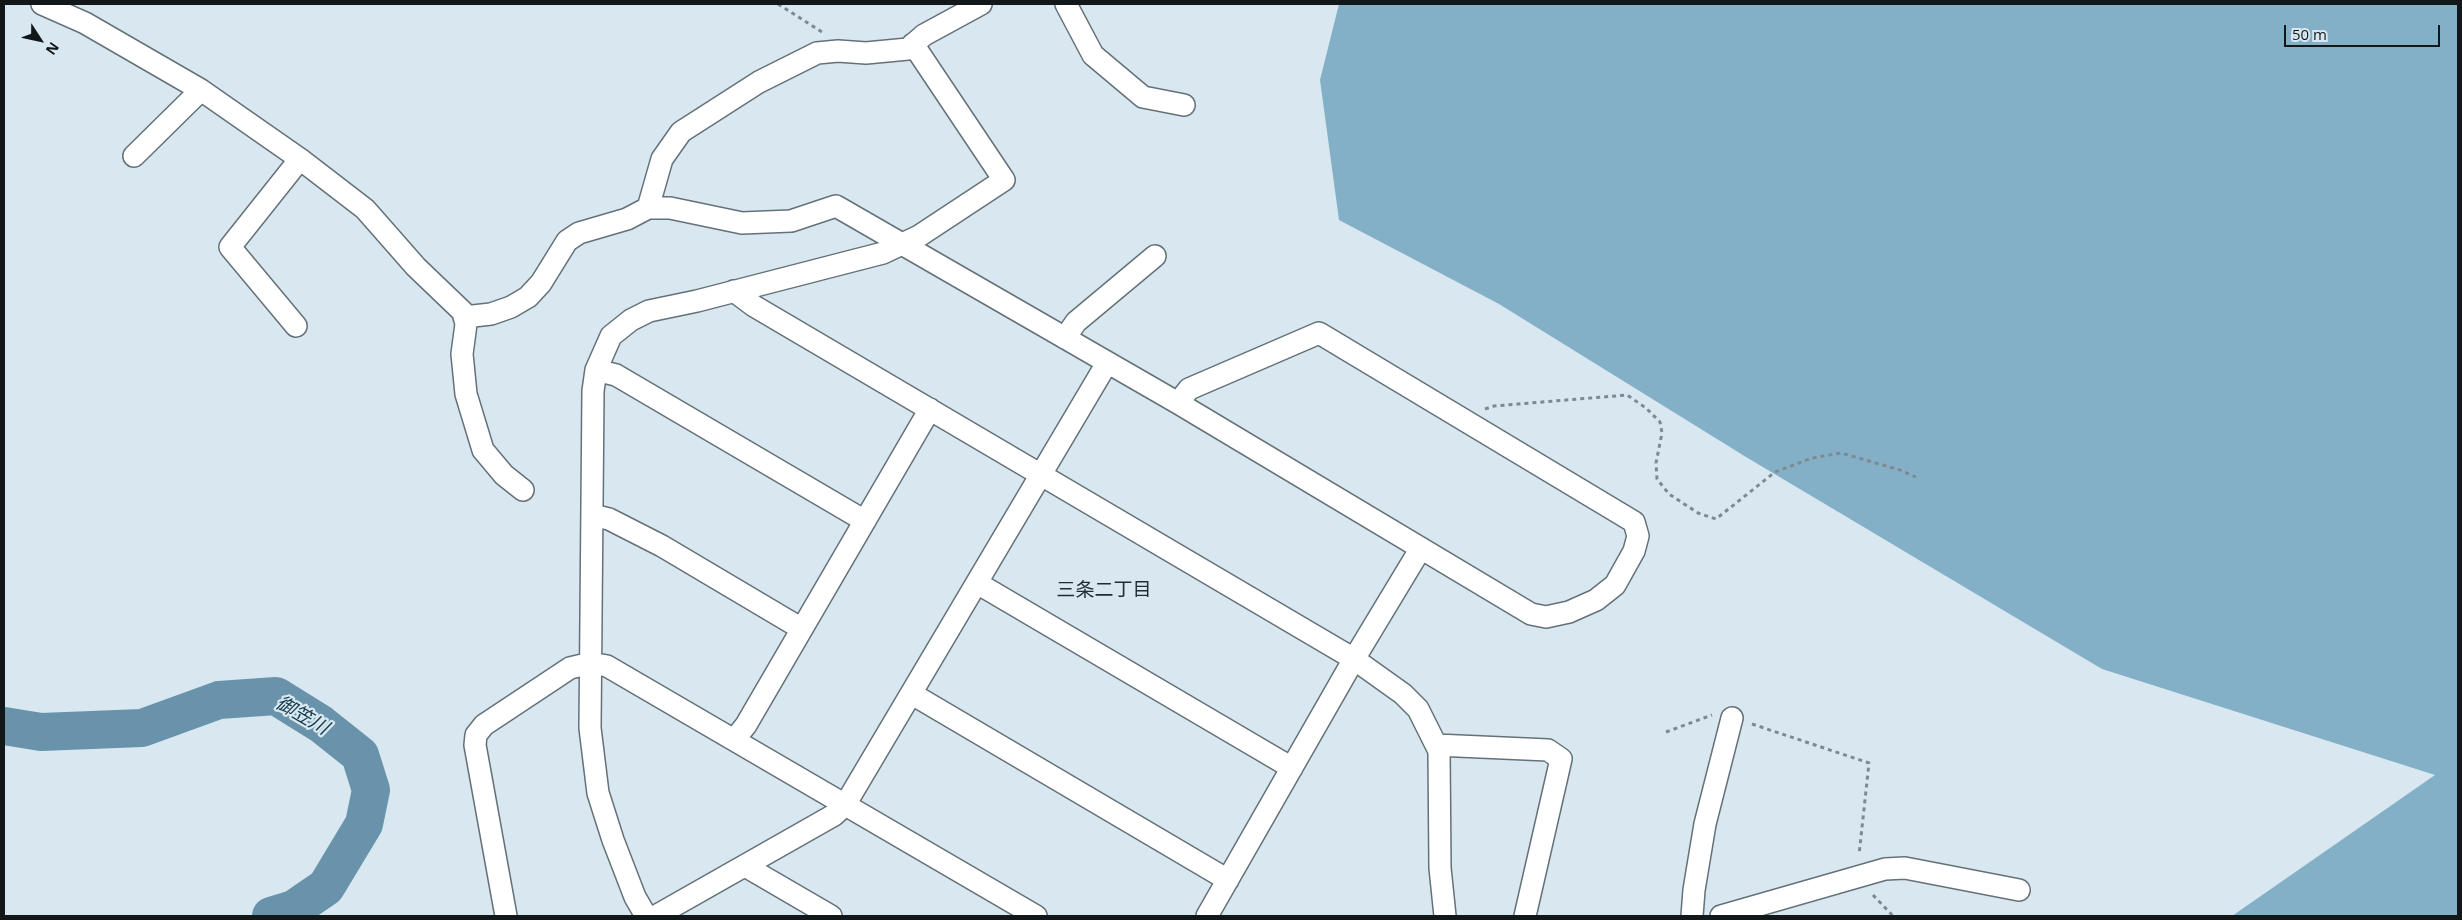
<!DOCTYPE html>
<meta charset="utf-8">
<style>
body{margin:0}
#map{position:relative;width:2462px;height:920px;overflow:hidden;background:#d9e8f0;font-family:"Open Sans",sans-serif}
canvas{display:block}
.frame{position:absolute;inset:0;border:5px solid #12171a;pointer-events:none}
.north{position:absolute;left:15px;top:15px;width:50px;height:50px;-webkit-text-stroke:4px #d9e8f0;paint-order:stroke;rotate:125deg;font-size:14px;font-weight:700;line-height:20px;text-align:center;color:#12171a}
.north::after{content:'';display:block;margin:auto;width:18px;height:22px;background:#12171a;clip-path:polygon(50% 0,100% 100%,50% 72%,0 100%)}
.scale{position:absolute;left:2284px;top:25px;width:156px;height:22px;box-sizing:border-box;border:2px solid #12171a;border-top:0;padding-left:6px;font-size:15px;line-height:18px;white-space:nowrap;color:#12171a;-webkit-text-stroke:4px #d9e8f0;paint-order:stroke}
</style>
<div id="map">
<canvas width="2462" height="920"></canvas>
<div class="frame"></div>
<div class="north">N</div>
<div class="scale">50 m</div>
</div>
<script>
const g = document.querySelector('canvas').getContext('2d');
g.lineJoin = 'round';
function paint(path, color) {
  g.fillStyle = color;
  g.fill(path, 'evenodd');
}
function toPath(rows) {
  const path = new Path2D();
  for (const r of rows) {
    path.moveTo(r[0], r[1]);
    for (let i = 2; i < r.length; i += 2) path.lineTo(r[i], r[i + 1]);
  }
  return path;
}
function trace(path, color, width, dash) {
  g.strokeStyle = color;
  g.lineWidth = width;
  g.lineCap = dash ? 'butt' : 'round';
  g.setLineDash(dash || []);
  g.stroke(path);
}
function write(font, color, halo, rows, align = 'center') {
  g.font = font + ' "Open Sans","Noto Sans JP",sans-serif';
  g.lineWidth = 4.5;
  g.setLineDash([]);
  g.textBaseline = 'middle';
  g.strokeStyle = halo;
  g.fillStyle = color;
  for (const [text, x, y, turn = 0] of rows) {
    g.save();
    g.translate(x, y);
    g.rotate((+turn || 0) * Math.PI / 180);
    g.textAlign = isNaN(turn) ? turn : align;
    if (halo) g.strokeText(text, 0, 0);
    g.fillText(text, 0, 0);
    g.restore();
  }
}
const forest = toPath([
 [1339,4,2458,4,2458,916,2232,916,2435,775,2102,669,1746,457,1499,304,1339,220,1320,80]
]);
const river = toPath([
 [4,726,41,732,142,728,219,700,276,696,321,724,360,755,371,790,364,824,326,887,294,909,271,916]
]);
const path = toPath([
 [778,4,822,32],
 [1485,409,1494,406,1627,395,1646,408,1660,422,1662,433,1656,463,1657,479,1669,494,1698,513,1716,519,1775,472,1812,458,1841,453,1900,470,1916,477],
 [1752,724,1869,763,1859,855],
 [1666,732,1712,715],
 [1873,895,1893,916]
]);
const minor = toPath([
 [42,4,85,23,201,90,300,159,365,209,416,267,463,312,466,324,462,354,466,394,483,450,504,475,523,490],
 [1066,4,1093,55,1143,97,1184,105],
 [134,156,201,90],
 [648,208,662,159,681,132,759,82,817,53,838,51,866,53,908,49,924,35,981,4],
 [734,291,754,306,1354,659,1403,694,1418,709,1439,751,1440,868,1445,916],
 [464,317,491,314,511,307,528,297,541,283,567,241,579,233,627,219,648,208,670,208,742,223,791,221,836,206,1178,403,1531,614,1546,617,1569,612,1596,600,1615,585,1634,551,1638,536,1634,522,1319,333,1189,389,1178,403],
 [296,326,230,247,300,159],
 [1065,338,1076,322,1155,256],
 [596,370,616,375,865,521],
 [592,515,609,519,662,546,802,629],
 [977,583,1292,768],
 [912,694,1228,880],
 [734,740,746,725,930,409],
 [1436,745,1548,750,1561,759,1525,916],
 [745,866,831,916],
 [506,916,475,745,476,735,484,725,570,668,591,663,607,666,1036,916],
 [646,916,635,897,613,840,598,793,590,728,593,391,596,370,611,336,631,320,649,311,697,301,883,253,919,236,1004,180,913,44],
 [656,916,834,815,845,805,1107,363],
 [1207,916,1354,659,1421,548],
 [1692,916,1694,890,1705,824,1732,718],
 [1721,916,1885,869,1905,868,2019,890]
]);
const neighbourhoodNames = [
 ["三条二丁目",1104,591]
];
const waterNames = [
 ["御笠川",302,716,30]
];
paint(forest, '#84b0c7');
trace(river, '#6893aa', 38);
trace(minor, '#647178', 24);
trace(path, '#7f8a90', 3, [4, 4]);
trace(minor, '#fff', 21);
write('19px', '#212d33', '#d9e8f0', neighbourhoodNames);
write('italic 19px', '#113749', '#d9e8f0', waterNames);
</script>
